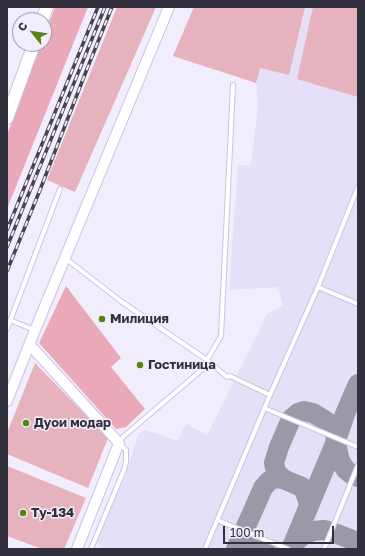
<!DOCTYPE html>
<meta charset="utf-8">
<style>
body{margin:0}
#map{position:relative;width:365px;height:556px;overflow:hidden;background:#f1edfc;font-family:"Golos Text",sans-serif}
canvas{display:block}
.frame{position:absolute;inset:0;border:8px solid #33303d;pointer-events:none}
.north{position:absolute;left:12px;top:12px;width:40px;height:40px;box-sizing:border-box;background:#f1edfc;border:1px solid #a5a1b0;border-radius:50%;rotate:300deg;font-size:11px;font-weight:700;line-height:16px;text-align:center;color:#33303d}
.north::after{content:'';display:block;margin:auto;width:14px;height:18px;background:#568413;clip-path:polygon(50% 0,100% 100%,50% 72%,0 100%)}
.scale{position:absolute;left:223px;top:526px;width:111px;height:18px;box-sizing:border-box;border:2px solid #33303d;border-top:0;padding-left:5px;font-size:12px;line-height:14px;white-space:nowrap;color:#33303d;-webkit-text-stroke:3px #f1edfc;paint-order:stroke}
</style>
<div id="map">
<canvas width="365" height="556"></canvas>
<div class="frame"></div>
<div class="north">С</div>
<div class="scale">100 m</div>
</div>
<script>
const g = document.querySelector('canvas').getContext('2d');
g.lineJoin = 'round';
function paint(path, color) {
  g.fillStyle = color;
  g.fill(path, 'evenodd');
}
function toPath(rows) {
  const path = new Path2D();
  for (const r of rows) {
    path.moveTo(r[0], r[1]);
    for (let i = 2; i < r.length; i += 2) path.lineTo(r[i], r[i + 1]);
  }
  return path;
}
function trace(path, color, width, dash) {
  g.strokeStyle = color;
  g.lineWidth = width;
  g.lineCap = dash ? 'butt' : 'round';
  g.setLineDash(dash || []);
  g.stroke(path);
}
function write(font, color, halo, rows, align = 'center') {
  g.font = font + ' "Golos Text",sans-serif';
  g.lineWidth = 3;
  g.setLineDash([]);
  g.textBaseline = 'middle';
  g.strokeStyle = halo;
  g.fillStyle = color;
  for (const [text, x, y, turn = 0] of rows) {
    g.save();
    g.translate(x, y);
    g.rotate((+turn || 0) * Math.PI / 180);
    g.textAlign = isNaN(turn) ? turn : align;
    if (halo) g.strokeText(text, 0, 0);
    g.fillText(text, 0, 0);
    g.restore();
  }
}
const built = toPath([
 [194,7,358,7,358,549,99,549,101,545,96,543,125,477,138,435,145,430,177,441,186,424,207,435,267,314,283,305,278,287,229,290,238,165,251,165,258,106,256,83,173,56]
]);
const green = toPath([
 [117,7,156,7,75,192,47,180],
 [194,7,305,7,289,75,260,68,256,83,173,56],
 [313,7,358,7,358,97,297,79],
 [35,363,108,438,88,488,7,454,7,433],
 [7,466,86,498,64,549,42,549,7,536]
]);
const forest = toPath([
 [55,7,88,7,7,209,7,135,41,44,44,44,44,36],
 [66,286,121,358,111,367,145,409,126,427,116,429,39,343]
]);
const taxiway = toPath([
 [283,479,276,472,274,463,279,447,291,419,298,413,304,411,313,413,326,421,332,428,335,434,337,448,340,461,346,470,351,474,358,477],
 [293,544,303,535,313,531,324,530,332,532,358,542],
 [236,549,263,488,269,481,276,478,283,479,302,487,305,492,309,504],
 [238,549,241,547,246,544,254,544,265,549],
 [291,549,336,441,345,414,358,384]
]);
const service = toPath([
 [65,258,122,302,207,360,227,377,230,376,270,395],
 [318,287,358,304],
 [10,320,34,330],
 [7,329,60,189],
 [264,408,358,447],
 [217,520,288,549],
 [91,549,124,470,126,462,126,450,119,443,123,437,205,367,207,360,221,336,233,85],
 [205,549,270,395,318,287,358,187],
 [324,549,358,465]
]);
const tertiary = toPath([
 [30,345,119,443,77,549],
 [7,401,35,330,169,7]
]);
const secondary = toPath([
 [42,20,47,7],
 [7,118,34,44]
]);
const rail = toPath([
 [7,230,98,7],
 [7,247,105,7],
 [7,271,40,190,87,69,112,7]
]);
const markers = [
 [102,319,4,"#568413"],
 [140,365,4,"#568413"],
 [26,423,4,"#568413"],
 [23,513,4,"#568413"]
];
const poiNames = [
 ["Милиция",110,319],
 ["Гостиница",148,365],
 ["Дуои модар",34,423],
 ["Ту-134",31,513]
];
paint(built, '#e5dff8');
paint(green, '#e6b2be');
paint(forest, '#e9a9b8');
trace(taxiway, '#9c98a6', 20);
trace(service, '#cbc2e5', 6);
trace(tertiary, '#cbc2e5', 12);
trace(secondary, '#cbc2e5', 14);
trace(service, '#fff', 4);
trace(tertiary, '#fff', 10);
trace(secondary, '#fff', 12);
trace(rail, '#474351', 3.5);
trace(rail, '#f1edfc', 2, [6]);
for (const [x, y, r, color] of markers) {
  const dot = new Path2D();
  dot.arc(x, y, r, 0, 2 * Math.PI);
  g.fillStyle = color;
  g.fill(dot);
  trace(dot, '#f1edfc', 1.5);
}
write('bold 13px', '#33303d', '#f1edfc', poiNames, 'left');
</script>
